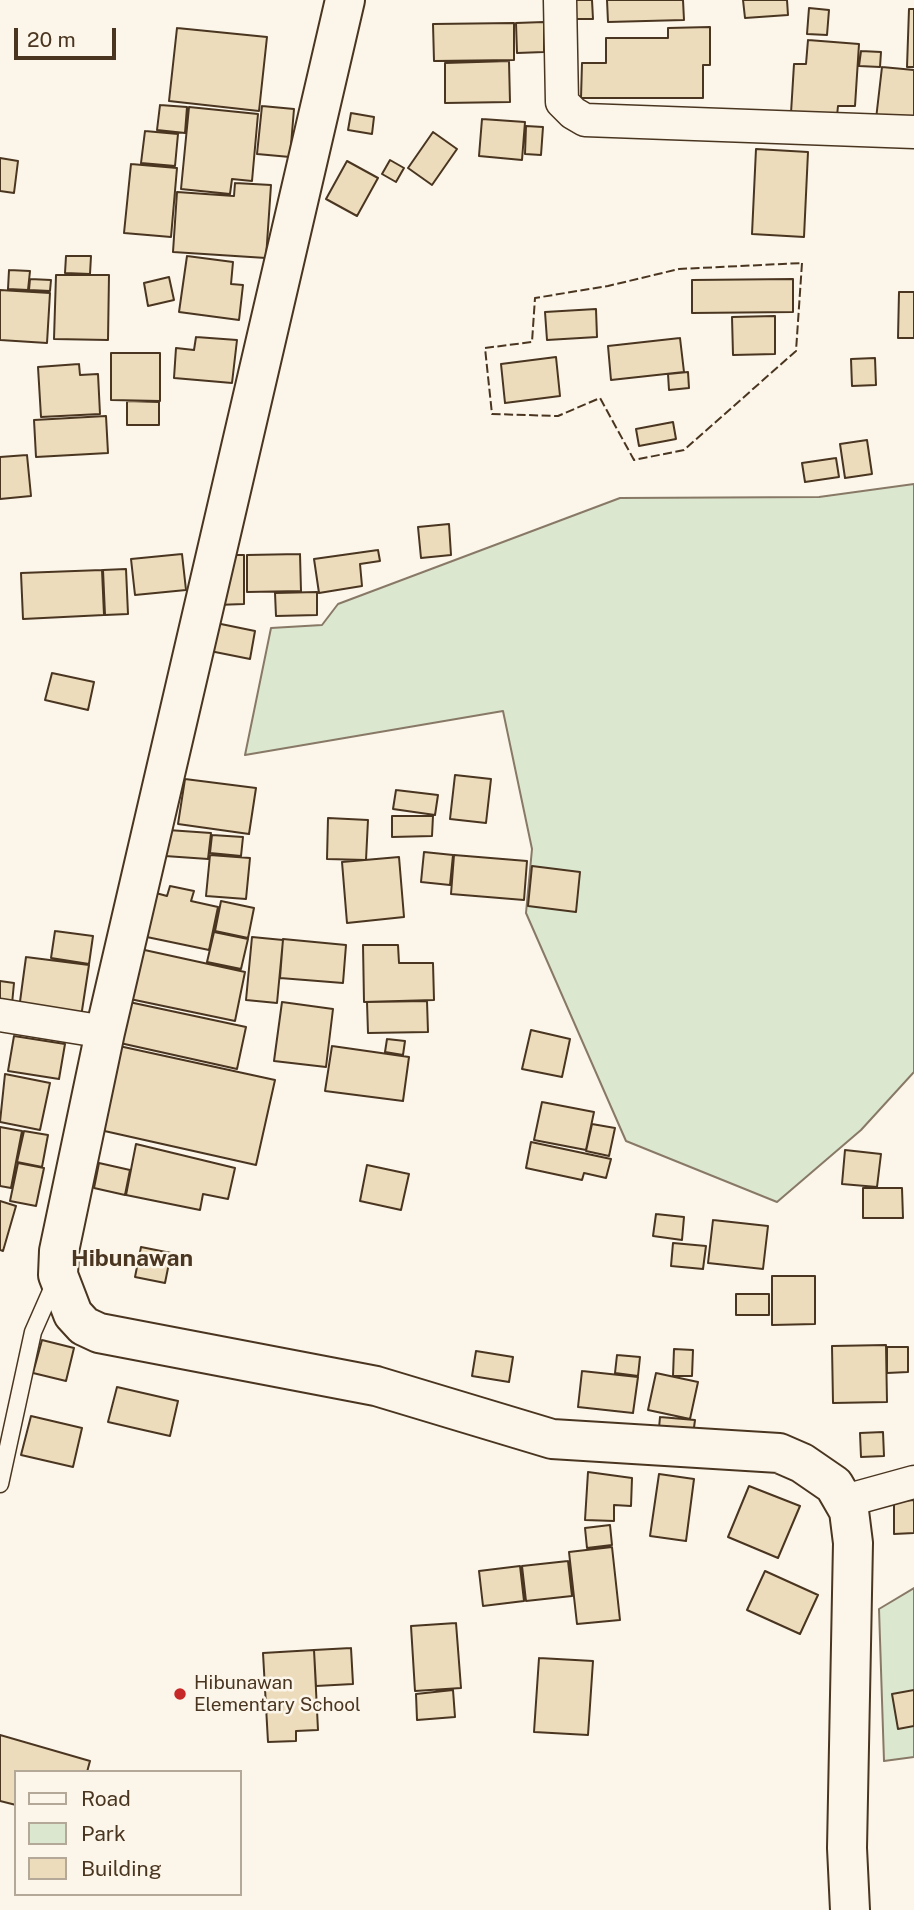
<!DOCTYPE html>
<style>
body{margin:0}
#map{position:relative;width:914px;height:1910px;overflow:hidden;background:#fbf6e9;font-family:"Public Sans",sans-serif}
canvas{display:block}
.legend{position:absolute;left:14px;top:1770px;width:228px;height:126px;box-sizing:border-box;background:#fbf6e9;border:2px solid #b4a999;margin:0;padding:9px 12px;list-style:none;font-size:21px;color:#4a3520}
.legend li{display:flex;align-items:center;gap:14px;height:35px}
.legend b{width:35px;border:2px solid #b4a999}
.scale{position:absolute;left:14px;top:28px;width:102px;height:32px;box-sizing:border-box;border:4px solid #4a3520;border-top:0;padding-left:9px;font-size:21px;line-height:24px;white-space:nowrap;color:#4a3520;-webkit-text-stroke:5px #fbf6e9;paint-order:stroke}
</style>
<div id="map">
<canvas width="914" height="1910"></canvas>
<ul class="legend">
<li><b style="height:9px;background:#fbf6e9"></b>Road</li>
<li><b style="height:19px;background:#dce7d0"></b>Park</li>
<li><b style="height:19px;background:#ecdcbc"></b>Building</li>
</ul>
<div class="scale">20 m</div>
</div>
<script>
const g = document.querySelector('canvas').getContext('2d');
g.lineJoin = 'round';
function paint(path, color) {
  g.fillStyle = color;
  g.fill(path, 'evenodd');
}
function toPath(rows) {
  const path = new Path2D();
  for (const r of rows) {
    path.moveTo(r[0], r[1]);
    for (let i = 2; i < r.length; i += 2) path.lineTo(r[i], r[i + 1]);
  }
  return path;
}
function trace(path, color, width, dash) {
  g.strokeStyle = color;
  g.lineWidth = width;
  g.lineCap = dash ? 'butt' : 'round';
  g.setLineDash(dash || []);
  g.stroke(path);
}
function write(font, color, halo, rows, align = 'center') {
  g.font = font + ' "Public Sans",sans-serif';
  g.lineWidth = 5;
  g.setLineDash([]);
  g.textBaseline = 'middle';
  g.strokeStyle = halo;
  g.fillStyle = color;
  for (const [text, x, y, turn = 0] of rows) {
    g.save();
    g.translate(x, y);
    g.rotate((+turn || 0) * Math.PI / 180);
    g.textAlign = isNaN(turn) ? turn : align;
    if (halo) g.strokeText(text, 0, 0);
    g.fillText(text, 0, 0);
    g.restore();
  }
}
const green = toPath([
 [914,484,914,1072,861,1130,777,1202,626,1141,526,913,532,849,503,711,245,755,271,628,322,625,338,604,620,498,819,497,914,484],
 [914,1588,914,1757,884,1761,879,1609,914,1588]
]);
const building = toPath([
 [571,0,592,0,593,19,571,19,571,0],
 [607,0,683,0,684,20,608,22,607,0],
 [743,0,787,0,788,15,745,18,743,0],
 [809,8,829,10,827,35,807,34,809,8],
 [909,9,914,9,914,67,907,67,909,9],
 [544,22,544,52,517,53,516,23,544,22],
 [514,23,514,60,434,61,433,24,514,23],
 [710,27,710,65,703,65,703,98,581,98,582,63,606,63,606,38,668,38,668,28,710,27],
 [177,28,267,37,259,111,169,101,177,28],
 [808,40,859,44,855,106,838,106,837,116,791,113,794,64,806,64,808,40],
 [861,51,881,52,880,67,859,66,861,51],
 [509,61,510,102,445,103,445,63,509,61],
 [882,67,914,70,914,123,876,119,882,67],
 [160,105,187,107,185,133,157,130,160,105],
 [262,106,294,109,290,157,257,154,262,106],
 [189,107,258,114,252,181,232,179,230,194,181,189,189,107],
 [351,113,374,117,372,134,348,130,351,113],
 [482,119,525,122,522,160,479,156,482,119],
 [526,126,543,127,541,155,525,154,526,126],
 [145,131,178,134,175,166,141,163,145,131],
 [433,132,457,149,432,185,408,168,433,132],
 [756,149,808,152,804,237,752,234,756,149],
 [0,158,18,161,14,193,0,191,0,158],
 [390,160,404,168,396,182,382,174,390,160],
 [347,161,378,178,357,216,326,199,347,161],
 [131,164,177,168,171,237,124,233,131,164],
 [235,183,271,185,266,258,173,252,177,192,234,196,235,183],
 [66,256,91,256,90,274,65,273,66,256],
 [187,256,233,262,231,284,243,285,239,320,179,312,187,256],
 [9,270,30,271,28,290,8,289,9,270],
 [56,275,109,275,108,340,54,339,56,275],
 [169,277,174,300,148,306,144,283,169,277],
 [30,279,51,280,50,291,29,290,30,279],
 [793,279,793,312,692,313,692,280,793,279],
 [0,290,50,293,47,343,0,340,0,290],
 [899,292,914,292,914,338,898,338,899,292],
 [596,309,597,337,547,340,545,312,596,309],
 [775,316,775,354,733,355,732,317,775,316],
 [196,337,237,340,232,383,174,378,176,348,194,350,196,337],
 [680,338,684,372,611,380,608,346,680,338],
 [111,353,160,353,160,401,111,400,111,353],
 [556,357,560,396,505,403,501,364,556,357],
 [875,358,876,385,852,386,851,359,875,358],
 [79,364,80,375,98,374,100,414,41,417,38,367,79,364],
 [688,372,689,388,669,390,668,374,688,372],
 [127,401,159,402,159,425,127,425,127,401],
 [106,416,108,453,36,457,34,420,106,416],
 [673,422,676,439,639,446,636,429,673,422],
 [867,440,872,474,845,478,840,444,867,440],
 [27,455,31,496,0,499,0,457,27,455],
 [836,458,839,477,805,482,802,463,836,458],
 [449,524,451,555,421,558,418,527,449,524],
 [378,550,380,561,360,564,362,586,319,593,314,559,378,550],
 [182,554,186,590,135,595,131,559,182,554],
 [300,554,301,591,247,592,247,555,300,554],
 [229,555,244,555,244,604,216,605,229,555],
 [126,569,128,614,105,615,103,570,126,569],
 [102,570,104,615,23,619,21,573,102,570],
 [317,592,317,615,276,616,275,593,317,592],
 [216,623,255,631,250,659,210,651,216,623],
 [52,673,94,682,88,710,45,700,52,673],
 [455,775,491,779,486,823,450,819,455,775],
 [185,779,256,788,249,834,178,824,185,779],
 [396,790,438,795,435,815,393,809,396,790],
 [392,816,433,816,432,836,392,837,392,816],
 [328,818,368,820,366,860,327,859,328,818],
 [168,830,211,833,208,859,165,856,168,830],
 [212,835,243,837,241,856,210,853,212,835],
 [424,852,453,855,450,885,421,882,424,852],
 [210,855,250,858,246,899,206,896,210,855],
 [454,855,527,861,524,900,451,894,454,855],
 [399,857,404,917,347,923,342,862,399,857],
 [532,866,580,872,576,912,528,906,532,866],
 [170,886,194,891,191,901,218,907,209,950,142,936,152,892,167,896,170,886],
 [221,901,254,908,248,938,215,931,221,901],
 [55,931,93,936,89,964,51,958,55,931],
 [214,932,248,939,241,969,207,962,214,932],
 [252,937,283,940,277,1003,246,1000,252,937],
 [283,939,346,945,343,983,280,978,283,939],
 [363,945,398,945,399,963,433,963,434,1000,364,1002,363,945],
 [140,949,245,972,235,1021,130,999,140,949],
 [26,957,89,965,81,1017,19,1009,26,957],
 [0,981,14,983,12,1004,0,1002,0,981],
 [427,1001,428,1032,368,1033,367,1002,427,1001],
 [129,1002,246,1027,237,1069,120,1043,129,1002],
 [282,1002,333,1009,326,1067,274,1061,282,1002],
 [531,1030,570,1039,562,1077,522,1069,531,1030],
 [14,1036,65,1044,59,1079,8,1071,14,1036],
 [387,1039,405,1041,403,1055,385,1052,387,1039],
 [119,1046,275,1080,256,1165,100,1130,119,1046],
 [332,1046,409,1057,403,1101,325,1091,332,1046],
 [5,1074,50,1083,40,1130,0,1122,5,1074],
 [542,1102,594,1112,586,1150,534,1140,542,1102],
 [592,1124,615,1128,609,1156,586,1151,592,1124],
 [0,1127,22,1131,11,1188,0,1186,0,1127],
 [24,1131,48,1135,42,1167,17,1162,24,1131],
 [531,1142,611,1159,606,1178,584,1173,582,1180,526,1168,531,1142],
 [136,1144,235,1168,228,1199,203,1194,200,1210,126,1195,136,1144],
 [845,1150,881,1154,877,1187,842,1184,845,1150],
 [18,1163,44,1168,36,1206,10,1201,18,1163],
 [99,1163,130,1170,125,1195,94,1188,99,1163],
 [367,1165,409,1174,401,1210,360,1201,367,1165],
 [863,1188,902,1188,903,1218,863,1218,863,1188],
 [0,1201,16,1206,3,1251,0,1250,0,1201],
 [656,1214,684,1217,682,1240,653,1236,656,1214],
 [713,1220,768,1226,763,1269,708,1263,713,1220],
 [673,1243,706,1246,703,1269,671,1266,673,1243],
 [141,1247,171,1253,165,1283,135,1277,141,1247],
 [772,1276,815,1276,815,1324,772,1325,772,1276],
 [736,1294,769,1294,769,1315,736,1315,736,1294],
 [42,1340,74,1348,66,1381,33,1373,42,1340],
 [886,1345,887,1402,833,1403,832,1346,886,1345],
 [887,1347,908,1347,908,1372,887,1373,887,1347],
 [674,1349,693,1350,692,1376,673,1376,674,1349],
 [476,1351,513,1357,509,1382,472,1376,476,1351],
 [617,1355,640,1357,638,1376,615,1373,617,1355],
 [582,1371,638,1377,633,1413,578,1407,582,1371],
 [656,1373,698,1382,690,1419,648,1410,656,1373],
 [117,1387,178,1401,170,1436,108,1422,117,1387],
 [31,1416,82,1428,73,1467,21,1455,31,1416],
 [660,1417,695,1420,692,1443,658,1439,660,1417],
 [883,1432,884,1456,861,1457,860,1433,883,1432],
 [588,1472,632,1478,631,1506,614,1505,614,1521,585,1520,588,1472],
 [659,1474,694,1479,686,1541,650,1536,659,1474],
 [749,1486,800,1506,778,1558,728,1537,749,1486],
 [914,1500,914,1533,894,1534,894,1501,914,1500],
 [610,1525,612,1545,587,1548,585,1528,610,1525],
 [612,1547,620,1620,577,1624,569,1552,612,1547],
 [568,1561,572,1596,526,1601,522,1566,568,1561],
 [520,1566,524,1601,483,1606,479,1571,520,1566],
 [765,1571,818,1595,800,1634,747,1610,765,1571],
 [456,1623,461,1688,415,1691,411,1626,456,1623],
 [351,1648,353,1684,316,1686,314,1650,351,1648],
 [314,1650,318,1730,296,1731,296,1741,268,1742,263,1653,314,1650],
 [539,1658,593,1661,588,1735,534,1732,539,1658],
 [453,1690,455,1717,417,1720,416,1694,453,1690],
 [914,1690,914,1726,898,1729,892,1694,914,1690],
 [0,1735,90,1761,87,1772,16,1772,16,1805,0,1801,0,1735]
]);
const service = toPath([
 [0,1484,33,1332,55,1282]
]);
const minor = toPath([
 [560,0,562,102,573,113,585,120,914,132],
 [0,1015,105,1032],
 [845,1501,914,1482]
]);
const tertiary = toPath([
 [345,0,105,1032,59,1251,58,1275,73,1314,84,1326,99,1333,376,1386,552,1439,779,1453,802,1463,834,1485,849,1511,853,1543,847,1848,850,1910]
]);
const fence = toPath([
 [802,263,796,351,684,450,634,460,600,398,558,416,492,414,485,348,532,342,535,298,608,286,679,269,802,263]
]);
const markers = [
 [180,1694,7,"#c62828"]
];
const poiNames = [
 ["Hibunawan",194,1683],
 ["Elementary School",194,1705]
];
const quarterNames = [
 ["Hibunawan",132,1259]
];
paint(green, '#dce7d0');
trace(green, '#887966', 2);
paint(building, '#ecdcbc');
trace(building, '#4a3520', 2);
trace(service, '#4a3520', 19);
trace(minor, '#4a3520', 35);
trace(tertiary, '#4a3520', 42);
trace(service, '#fbf6e9', 16);
trace(minor, '#fbf6e9', 32);
trace(tertiary, '#fbf6e9', 38);
trace(fence, '#4a3520', 2, [9, 3.5]);
for (const [x, y, r, color] of markers) {
  const dot = new Path2D();
  dot.arc(x, y, r, 0, 2 * Math.PI);
  g.fillStyle = color;
  g.fill(dot);
  trace(dot, '#fbf6e9', 2.5);
}
write('19px', '#4a3520', '#fbf6e9', poiNames, 'left');
write('bold 23px', '#4a3520', '#fbf6e9', quarterNames);
</script>
